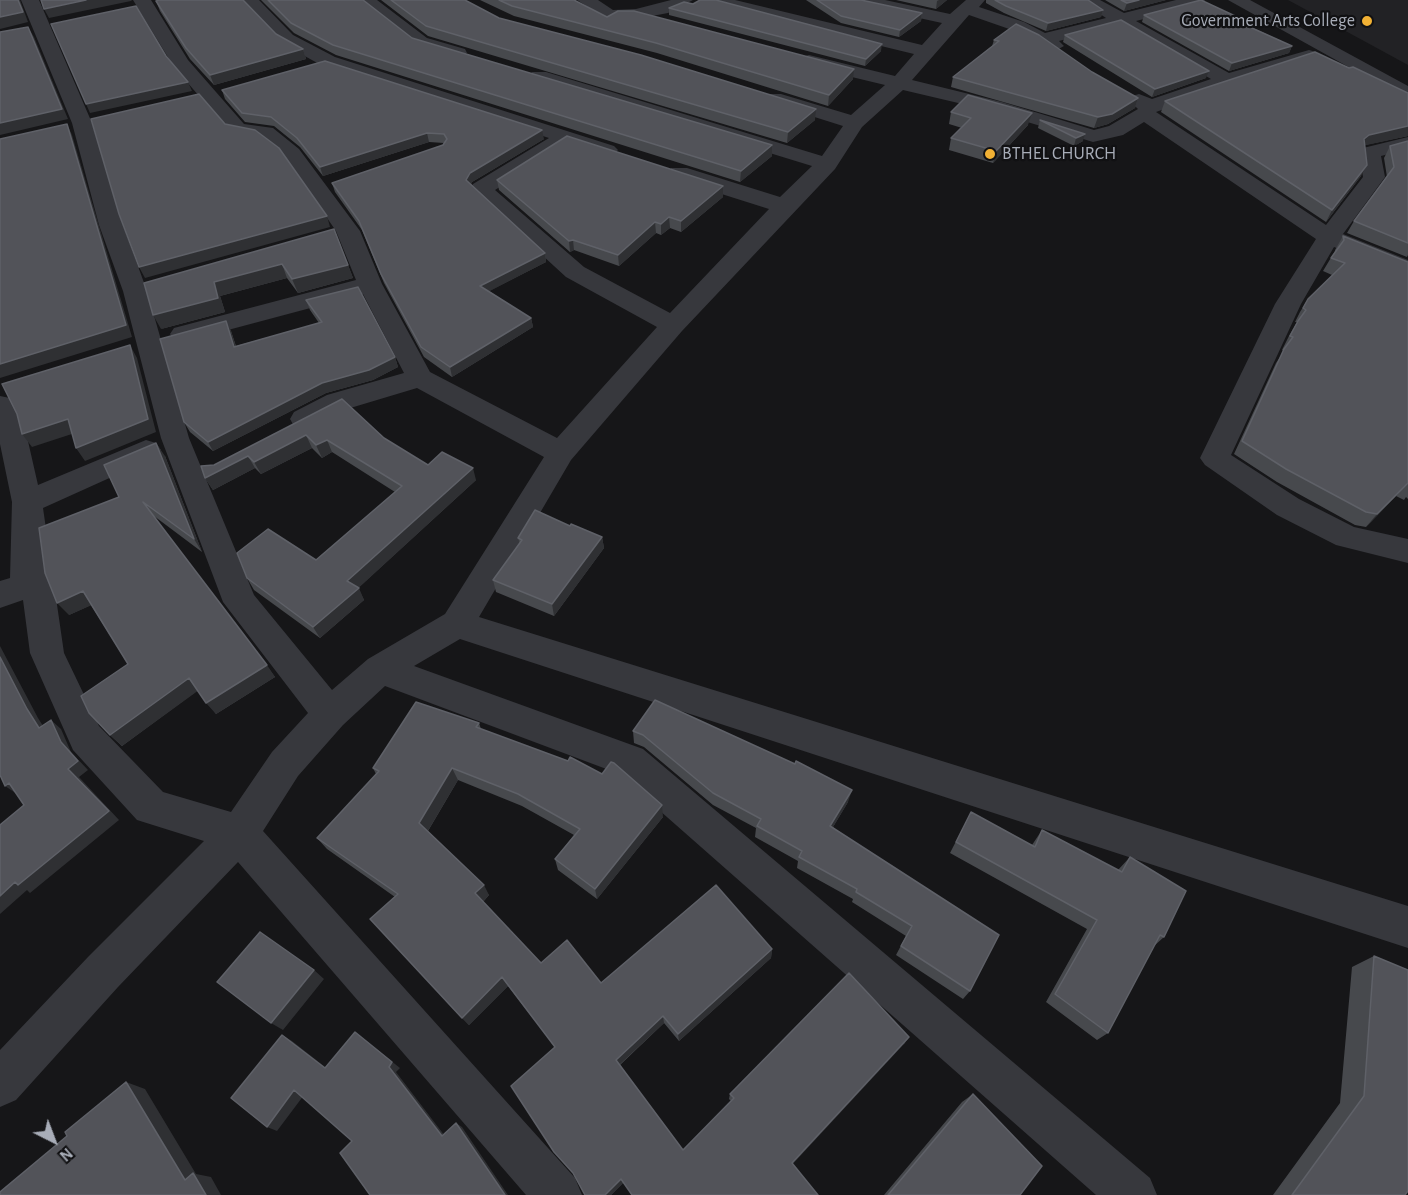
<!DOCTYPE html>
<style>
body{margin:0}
#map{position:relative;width:1408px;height:1195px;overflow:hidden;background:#161618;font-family:"Alegreya Sans",sans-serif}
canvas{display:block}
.north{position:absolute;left:24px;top:1111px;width:60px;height:60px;-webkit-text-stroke:4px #111113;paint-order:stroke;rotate:138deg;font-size:16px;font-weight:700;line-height:24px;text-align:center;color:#a8adb8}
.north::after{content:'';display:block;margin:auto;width:21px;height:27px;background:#a8adb8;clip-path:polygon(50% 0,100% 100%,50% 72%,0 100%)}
</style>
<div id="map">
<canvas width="1408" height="1195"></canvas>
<div class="north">N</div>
</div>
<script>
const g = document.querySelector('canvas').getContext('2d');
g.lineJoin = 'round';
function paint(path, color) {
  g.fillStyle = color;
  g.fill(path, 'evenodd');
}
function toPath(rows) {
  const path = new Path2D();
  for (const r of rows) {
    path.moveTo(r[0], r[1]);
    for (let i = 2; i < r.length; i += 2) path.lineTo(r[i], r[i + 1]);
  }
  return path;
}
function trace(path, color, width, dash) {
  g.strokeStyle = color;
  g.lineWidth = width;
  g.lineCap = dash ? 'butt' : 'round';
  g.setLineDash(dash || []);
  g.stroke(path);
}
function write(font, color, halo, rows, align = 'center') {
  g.font = font + ' "Alegreya Sans",sans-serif';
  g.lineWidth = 4.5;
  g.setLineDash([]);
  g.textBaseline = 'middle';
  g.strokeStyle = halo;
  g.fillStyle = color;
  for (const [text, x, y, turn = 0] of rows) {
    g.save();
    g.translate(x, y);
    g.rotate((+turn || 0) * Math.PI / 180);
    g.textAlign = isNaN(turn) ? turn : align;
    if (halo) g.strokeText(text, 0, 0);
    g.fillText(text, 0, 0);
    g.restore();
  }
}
const built = toPath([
 [1288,0,1408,0,1408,65,1364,41]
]);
const minor = toPath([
 [21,0,39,0,92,123,123,225,147,291,189,438,254,595,332,690,368,659,445,614,544,457,417,388,347,409,314,426,304,429,294,426,290,419,294,412,327,395,404,373,363,294,183,342,174,340,170,334,174,328,356,280,336,231,285,157,260,138,231,133,174,67,133,0,151,0,188,60,244,124,273,128,299,149,360,231,382,284,430,372,557,438,657,327,566,277,470,189,473,184,549,138,321,65,281,43,240,0,259,0,293,35,335,57,614,146,618,150,614,154,607,156,568,144,495,190,584,267,670,313,769,209,671,178,668,173,671,168,687,168,780,197,812,166,532,80,529,76,532,72,546,72,822,156,843,126,767,102,764,98,767,94,781,94,851,115,885,85,802,65,800,61,802,57,809,55,895,76,914,54,708,4,705,0,735,0,922,45,942,23,855,4,852,0,885,0,950,14,966,0,985,0,979,7,1024,22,1045,33,1106,18,1079,0,1100,0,1124,13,1176,0,1205,0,1202,4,1136,21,1229,73,1309,50,1316,52,1318,56,1316,60,1234,84,1156,112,1326,225,1363,177,1359,152,1363,148,1408,137,1408,149,1381,156,1385,177,1343,234,1408,260,1408,275,1334,247,1301,304,1231,455,1299,499,1354,527,1408,539,1408,563,1336,545,1277,515,1205,465,1200,458,1275,304,1316,239,1144,122,1123,135,1093,142,988,110,903,90,862,127,835,169,682,331,571,460,479,617,1408,906,1408,948,460,639,414,666,643,749,1150,1178,1157,1195,1096,1195,617,773,385,686,343,725,298,776,263,831,575,1178,582,1195,526,1195,238,862,118,987,16,1100,0,1107,0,1050,88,957,204,841,137,820,73,750,30,653,23,600,0,608,0,581,10,578,12,502,0,444,0,396,10,398,25,428,38,485,146,440,156,443,161,450,156,457,43,508,64,653,99,726,163,792,231,812,272,752,308,713,223,602,161,438,123,291,99,225,72,123,21,0],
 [969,15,1012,30,1055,51,1064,46,1059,41,1119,25,1211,79,1152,99,1139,94,1132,96,1129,100,1138,109,1109,126,1094,130,1002,102,912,80,969,15],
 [357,0,377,0,427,38,465,49,467,53,458,59,415,46,357,0],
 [577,0,598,0,613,10,636,9,671,0,693,0,668,13,636,19,609,20,577,0],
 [1228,0,1250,0,1408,86,1408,100,1228,0]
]);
const wall = toPath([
 [261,0,363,0,412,38,772,156,740,182,336,55,294,33],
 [381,0,465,0,499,18,815,120,787,143,428,36],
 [480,0,574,0,607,17,853,79,828,106,657,53,514,16],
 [806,0,861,0,922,13,921,21,899,37,841,23],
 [896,0,947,0,936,9],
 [986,0,1088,0,1103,10,1101,17,1046,31,1004,13,986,3],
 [1105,0,1166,0,1124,11],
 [156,1,276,34,303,49,306,59,214,85,190,59,160,11],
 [669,8,881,51,865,66,669,15],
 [1144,15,1247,25,1292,46,1289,53,1229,71,1142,22],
 [1065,35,1206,78,1152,97,1063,42],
 [994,40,1092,72,1138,98,1135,108,1108,124,1094,128,951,87,953,77,992,46],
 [1349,68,1408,93,1408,136,1365,145,1361,176,1326,222,1161,112,1165,101],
 [222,90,544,139,472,182,471,184,545,253,546,262,489,291,531,318,533,327,452,377,424,357,384,283,362,230,335,192,332,183,443,145,444,143,429,142,323,176,300,147,274,126,245,122,225,99],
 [951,112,1028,125,993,163,949,150,951,138,962,128,949,124],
 [1040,120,1083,141,1074,146,1038,128],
 [1408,141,1408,255,1407,257,1347,233,1354,221,1387,177,1384,158,1390,146],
 [497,180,723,186,723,197,681,232,670,228,661,235,656,233,619,266,574,250,570,252,499,190],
 [334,229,353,278,298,293,287,278,220,296,225,312,161,329],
 [1343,236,1408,262,1408,499,1406,497,1404,500,1396,496,1366,527,1355,525,1277,482,1234,454,1276,363,1284,351,1282,350,1290,334,1297,322,1295,322,1300,312,1308,299,1332,275,1323,271,1335,251,1335,250],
 [306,300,395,357,398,367,373,380,326,393,213,451,190,432,184,422,226,321,231,331,236,346,319,323,310,310],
 [342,399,384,438,428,465,476,480,358,588,364,600,320,638,254,590,247,578,316,560,395,492,332,452,322,458,312,448,261,474,255,468,213,490,205,478,214,465],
 [165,456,202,552,154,516,275,677,216,714,198,690,122,746,110,735,128,664,91,605,69,615,119,497],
 [570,526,602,537,604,548,554,616,496,592,493,580,520,544,518,538],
 [479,723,481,729,663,817,597,899,558,870,555,859,574,835,522,806,458,780,428,831,489,895,483,902,541,963,601,983,772,949,771,958,679,1041,664,1023,620,1065,683,1150,731,1101,729,1099,730,1094,909,1037,904,1044,623,1183,611,1195,585,1195,555,1047,508,986,469,1025,379,929,395,897,327,849,317,838,376,774,373,768],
 [633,731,848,802,833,827,970,991,963,999,896,955,906,936,852,902,853,899,797,868,798,861,755,837,756,828,713,805,644,747,634,743],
 [971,812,1032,845,1042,830,1118,870,1130,857,1164,937,1154,946,1108,1033,1097,1040,1046,1002,1087,929,950,853],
 [1374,956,1405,1195,1273,1195,1340,1103,1352,967],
 [973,1094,1020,1195,884,1195,962,1102]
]);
const shadedWall = toPath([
 [18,0,20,0,28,22,0,29,0,17],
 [86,0,132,0,131,1,49,18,44,9],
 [939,0,947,0,936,9,937,1],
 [1139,0,1166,0,1124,11,1127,3],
 [1103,10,1101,17,1046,31,1048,23],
 [922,13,921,21,899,37,900,30],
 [28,27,34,37,68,119,0,135,0,123],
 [882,44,881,51,865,66,866,59],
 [1292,46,1289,53,1229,71,1232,63],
 [303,49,306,59,214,85,210,75],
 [854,69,853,79,828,106,829,95],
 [1209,71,1206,78,1152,97,1155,89],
 [188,82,192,91,90,113,86,104],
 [1138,98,1135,108,1108,124,1094,128,1098,117],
 [816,109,815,120,787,143,788,132],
 [1032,113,1028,125,993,163,996,151],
 [67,124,72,135,132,337,0,378,0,364],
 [1408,126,1408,136,1362,146,1364,139,1369,135],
 [542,130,544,139,472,182,468,189,466,180,470,173],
 [427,133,429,142,323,176,320,167],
 [1085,134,1083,141,1074,146,1076,138],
 [772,145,772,156,740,182,741,171],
 [1367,165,1361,176,1326,222,1332,210],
 [723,186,723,197,681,232,681,221],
 [327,216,330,227,145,278,139,267],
 [669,217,670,228,661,235,661,224],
 [655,222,656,233,619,266,618,255],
 [573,240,574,250,570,252,569,241],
 [545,253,546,262,482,295,480,286],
 [282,264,287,278,220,296,225,312,161,329,153,315,214,282],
 [348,265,353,278,298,293,292,279],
 [531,318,533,327,452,377,450,367],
 [226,321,231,331,239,357,234,347],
 [130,345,137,358,156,432,85,461,76,448],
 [395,357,398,367,373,380,326,393,213,451,208,442,322,383],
 [68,419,78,432,32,447,22,434],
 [306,435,312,448,261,474,254,462],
 [327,440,332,452,322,458,316,445],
 [156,443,165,456,202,552,194,539],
 [248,456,255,468,213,490,205,478],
 [473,468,476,480,353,593,347,581],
 [1407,483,1396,496,1366,527,1377,514],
 [602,537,604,548,554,616,552,604],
 [359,588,364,600,320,638,313,627],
 [83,591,94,604,69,615,57,603],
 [0,646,38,718,50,737,39,728,27,709,0,657],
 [267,665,275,677,216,714,206,703],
 [189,678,199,690,122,746,110,735],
 [51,720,61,729,71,752,88,770,79,777,119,820,30,893,27,890,0,914,0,896,61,742],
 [452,768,458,780,426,834,419,823],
 [9,783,17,794,5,786],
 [852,790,848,802,827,837,830,826],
 [662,805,663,817,597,899,595,889],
 [484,885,489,895,481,904,475,893],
 [772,949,771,958,679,1041,678,1034],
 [314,970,324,979,283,1030,271,1023],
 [502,977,508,986,469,1025,462,1018],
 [663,1016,664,1023,618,1066,616,1060],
 [355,1032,400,1068,396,1072,448,1140,442,1136],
 [282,1035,292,1041,334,1074,325,1068],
 [909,1037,904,1044,790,1167,792,1163],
 [126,1082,145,1089,196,1174,211,1177,221,1195,206,1195,185,1180],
 [294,1090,304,1095,277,1131,267,1127],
 [456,1123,462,1127,508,1195,505,1195],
 [621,1179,623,1183,611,1195,605,1195]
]);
const building = toPath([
 [0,0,18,0,23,12,0,17,0,0],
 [41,0,86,0,44,9,41,0],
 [159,0,243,0,276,34,303,49,210,75,186,48,156,1,159,0],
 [268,0,363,0,412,38,772,145,741,171,333,45,291,23,268,0],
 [391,0,465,0,499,18,641,55,816,109,788,132,426,26,391,0],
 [499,0,574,0,607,17,618,11,634,11,854,69,829,95,656,43,512,6,499,0],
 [700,0,716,0,882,44,866,59,669,8,684,2,693,4,700,0],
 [817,0,861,0,922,13,900,30,841,16,817,0],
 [995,0,1088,0,1103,10,1048,23,1006,6,995,0],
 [1121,0,1139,0,1127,3,1121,0],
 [1201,0,1248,22,1243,24,1292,46,1232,63,1144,15,1201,0],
 [136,6,166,56,188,82,86,104,51,24,136,6],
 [1121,20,1209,71,1155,89,1065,35,1121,20],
 [1016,24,1039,35,1092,72,1138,98,1112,114,1098,117,953,77,999,41,994,40,1016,24],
 [28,27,62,109,0,123,0,32,28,27],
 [1315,52,1349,68,1353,67,1408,93,1408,126,1369,135,1364,139,1367,165,1332,210,1165,101,1315,52],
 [325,61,542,130,470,173,466,180,545,253,480,286,531,318,450,367,421,347,381,274,359,221,332,183,443,145,447,139,444,134,427,133,320,167,297,138,271,117,242,113,222,90,325,61],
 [199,94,225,124,255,130,279,148,327,216,139,267,119,214,91,119,199,94],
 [968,95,1032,113,996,151,951,138,971,118,951,112,968,95],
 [1040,120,1085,134,1076,138,1040,120],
 [67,124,126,325,0,364,0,139,67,124],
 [567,136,723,186,681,221,669,217,661,224,655,222,618,255,573,240,569,241,497,180,567,136],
 [1408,141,1408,243,1354,221,1394,167,1390,146,1408,141],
 [334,229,348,265,292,279,282,264,214,282,218,298,153,315,144,283,334,229],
 [1343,236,1408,262,1408,483,1377,514,1366,512,1286,469,1242,441,1284,349,1293,337,1290,336,1298,321,1306,310,1303,308,1308,299,1345,263,1331,258,1344,240,1343,236],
 [358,287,395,357,369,370,322,383,208,442,184,422,160,339,226,321,234,347,322,322,306,300,358,287],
 [130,345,148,419,76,448,68,419,22,434,17,414,2,384,130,345],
 [342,399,384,438,428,465,442,452,473,468,347,581,359,588,313,627,247,578,237,553,268,529,316,560,402,486,327,440,316,445,306,435,254,462,248,456,205,478,201,466,214,465,342,399],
 [156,443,194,539,143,502,267,665,206,703,189,678,110,735,89,713,81,696,128,664,83,591,57,603,45,573,39,528,119,497,104,465,156,443],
 [535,510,570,526,571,524,602,537,552,604,493,580,522,540,518,538,535,510],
 [0,657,27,709,39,728,51,720,61,742,78,761,68,769,109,811,18,885,15,882,0,896,0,825,24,805,9,783,5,786,0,775,0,657],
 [655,700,795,764,796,761,852,790,830,826,999,935,970,991,901,946,912,926,856,892,857,889,799,857,802,851,757,826,761,819,713,793,643,735,633,731,655,700],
 [416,702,479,723,476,727,568,761,570,757,602,774,611,762,614,763,662,805,595,889,555,859,580,829,518,794,452,768,419,823,484,885,475,893,541,963,567,940,601,983,716,885,772,949,678,1034,663,1016,616,1060,683,1150,734,1098,730,1094,849,973,909,1037,792,1163,818,1195,632,1195,621,1179,605,1195,585,1195,573,1173,554,1152,511,1086,555,1047,502,977,462,1018,370,919,398,894,317,838,379,771,373,768,416,702],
 [971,812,1035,847,1042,830,1122,872,1130,857,1186,891,1164,937,1160,935,1108,1033,1055,994,1097,920,956,842,971,812],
 [260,932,314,970,271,1023,217,982,260,932],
 [1374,956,1408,970,1408,1191,1405,1195,1292,1195,1364,1096,1374,956],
 [355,1032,392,1062,389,1067,442,1136,456,1123,505,1195,370,1195,340,1153,352,1141,294,1090,267,1127,231,1098,282,1035,325,1068,355,1032],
 [126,1082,185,1180,193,1173,206,1195,0,1195,0,1192,67,1136,65,1132,126,1082],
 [973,1094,1042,1166,1020,1195,888,1195,973,1094]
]);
const markers = [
 [1367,21,6,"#f2b134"],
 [990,154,6,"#f2b134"]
];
const farPoinames = [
 ["Government Arts College",1355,21],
 ["BTHEL CHURCH",1002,154,"left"]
];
paint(built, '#222225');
paint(minor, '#37383d');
paint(wall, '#47494d');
paint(shadedWall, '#2f3033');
paint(building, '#525359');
trace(building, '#5f6168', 1.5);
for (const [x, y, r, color] of markers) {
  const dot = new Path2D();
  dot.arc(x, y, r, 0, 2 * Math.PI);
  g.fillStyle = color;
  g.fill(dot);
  trace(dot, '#111113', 2);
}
write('18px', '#a8adb8', '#111113', farPoinames, 'right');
</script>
